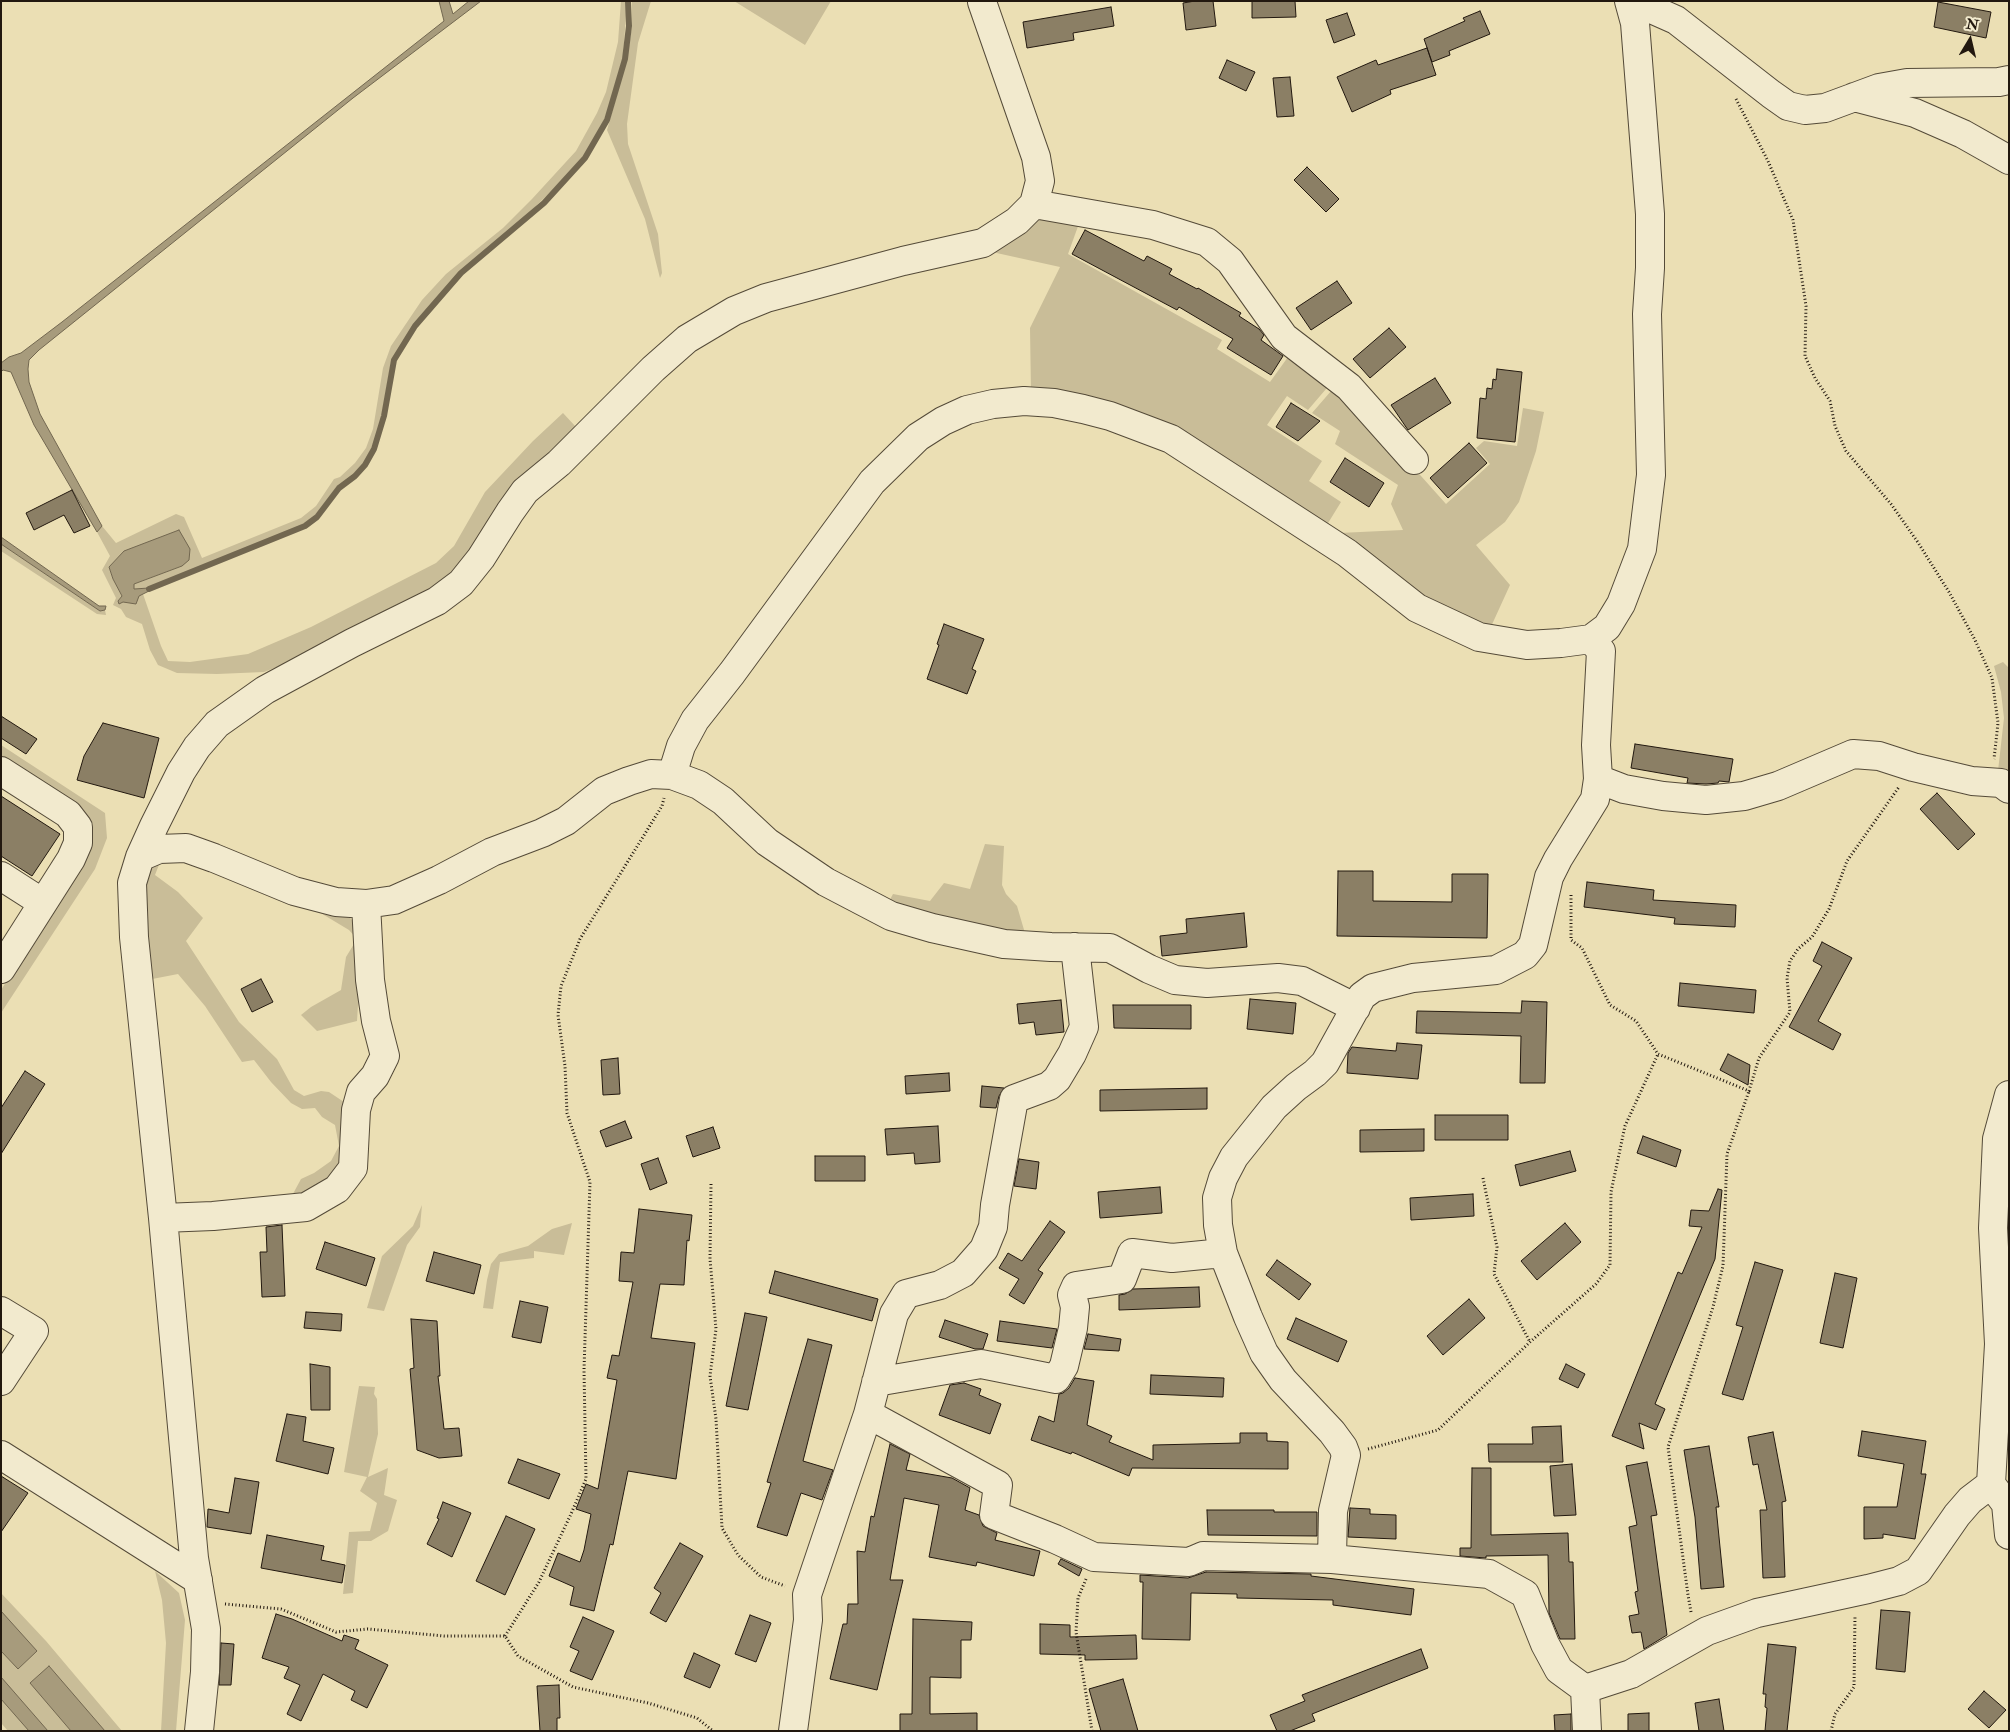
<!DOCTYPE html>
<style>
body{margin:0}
#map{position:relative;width:2010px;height:1732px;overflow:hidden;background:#ebdfb4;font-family:"IM FELL Double Pica",serif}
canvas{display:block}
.frame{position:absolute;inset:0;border:2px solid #22180f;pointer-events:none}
.north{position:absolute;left:1945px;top:15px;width:50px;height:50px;-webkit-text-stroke:4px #f2eace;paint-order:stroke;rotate:9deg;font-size:14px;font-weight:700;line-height:20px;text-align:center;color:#22180f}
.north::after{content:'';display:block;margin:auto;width:18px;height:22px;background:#22180f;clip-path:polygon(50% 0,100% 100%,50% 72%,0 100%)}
</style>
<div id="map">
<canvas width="2010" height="1732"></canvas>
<div class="frame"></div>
<div class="north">N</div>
</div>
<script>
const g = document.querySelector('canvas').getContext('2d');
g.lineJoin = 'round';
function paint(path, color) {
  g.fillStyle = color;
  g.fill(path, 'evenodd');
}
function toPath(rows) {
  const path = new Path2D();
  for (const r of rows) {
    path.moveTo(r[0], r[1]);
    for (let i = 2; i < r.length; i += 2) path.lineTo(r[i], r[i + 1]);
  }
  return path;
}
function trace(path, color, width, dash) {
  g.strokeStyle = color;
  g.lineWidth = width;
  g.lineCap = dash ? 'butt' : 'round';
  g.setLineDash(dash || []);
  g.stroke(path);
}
const green = toPath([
 [621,1,627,1,623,57,607,112,601,127,584,155,563,180,515,226,462,271,415,322,391,362,380,425,375,440,364,463,355,472,338,485,317,513,304,524,149,588,134,589,134,584,182,566,124,551,109,567,113,579,122,596,118,601,143,594,161,646,168,661,190,662,248,654,311,627,436,563,454,546,485,492,533,441,563,413,576,427,458,570,432,593,292,661,264,672,217,674,177,673,158,665,150,650,142,624,126,617,121,609,113,605,116,598,102,570,110,556,97,532,102,526,116,543,176,514,184,517,202,558,301,518,316,506,334,479,340,477,355,463,366,448,373,429,383,368,391,346,422,300,446,274,503,228,532,199,576,151,597,113,606,92,618,42],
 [632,1,651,1,638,43,627,124,628,144,658,234,662,273,660,278,645,219,607,130,627,59,632,26],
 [734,1,831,1,805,45],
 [1036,211,1081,218,1068,254,1222,340,1217,349,1270,382,1293,350,1332,382,1308,410,1287,396,1267,425,1322,461,1309,481,1341,502,1325,528,1155,418,1093,397,1070,393,1031,392,1030,328,1060,267,983,250],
 [1338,383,1446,504,1490,464,1476,448,1484,441,1517,446,1523,408,1544,412,1536,451,1519,502,1505,522,1476,545,1510,585,1489,631,1446,613,1339,533,1403,530,1391,504,1398,485,1335,444,1340,431,1312,413],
 [1,544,100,611,105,610,106,615,97,614,1,551],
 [2003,662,2009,668,2009,782,1998,771,2004,718,2001,692,1994,666],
 [1,745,105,813,107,838,95,869,1,1013,1,990,85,858,89,846,1,761],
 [985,844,1004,846,1002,885,1006,894,1017,906,1027,940,886,907,893,894,930,901,944,883,970,889],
 [160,862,155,875,178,892,203,918,186,941,239,1022,277,1059,294,1090,304,1096,321,1091,329,1092,344,1102,346,1111,339,1174,288,1203,301,1179,314,1173,331,1161,339,1146,335,1125,322,1117,315,1108,302,1109,291,1103,271,1082,254,1060,242,1062,205,1006,178,974,147,980,143,868],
 [309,906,338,913,350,918,359,927,362,941,357,1021,317,1031,301,1015,311,1007,341,990,346,957,357,939,349,930],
 [422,1205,420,1227,407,1245,384,1311,367,1308,382,1256,413,1226],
 [572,1223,564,1255,534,1251,534,1258,500,1262,493,1309,483,1308,487,1280,491,1264,499,1254,528,1246,552,1229],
 [359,1386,375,1387,374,1394,377,1399,378,1434,368,1477,388,1468,384,1495,397,1500,388,1531,371,1541,358,1541,353,1593,343,1594,349,1532,370,1531,377,1503,360,1491,367,1477,344,1472],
 [155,1571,179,1593,185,1620,176,1731,161,1731,166,1643,162,1600],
 [1,1593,46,1641,122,1731,8,1731,1,1723]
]);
const water = toPath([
 [439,1,449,1,453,14,469,1,481,1,353,98,39,350,29,360,28,369,29,382,40,414,102,526,97,532,34,425,11,372,3,370,1,372,1,363,9,357,21,353,62,322,444,21,439,1],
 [179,530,190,549,189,560,182,566,134,584,134,589,149,588,149,591,139,596,136,604,123,602,119,604,118,601,122,596,113,579,109,567,124,551,179,530],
 [1,537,99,606,106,606,105,610,100,611,1,544,1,537],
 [1,1611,37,1651,18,1669,1,1651,1,1611],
 [49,1666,105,1731,71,1731,30,1683,49,1666],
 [1,1677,48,1731,29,1731,1,1699,1,1677]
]);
const stream = toPath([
 [149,589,305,526,317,517,339,488,355,476,365,465,374,449,384,416,394,360,415,326,461,273,544,203,585,158,607,120,625,59,629,26,628,1]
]);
const building = toPath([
 [1195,1,1213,1,1216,26,1186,30,1183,3,1195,1],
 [1252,1,1295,1,1296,17,1252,18,1252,1],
 [1938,2,1991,12,1986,38,1934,27,1938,2],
 [1111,7,1114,26,1073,33,1074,40,1027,48,1023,22,1111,7],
 [1480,11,1490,34,1449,51,1450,55,1432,62,1424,39,1465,21,1463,18,1480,11],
 [1347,13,1355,35,1334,43,1326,20,1347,13],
 [1427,48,1436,75,1390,90,1391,94,1352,112,1337,77,1376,60,1378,65,1427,48],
 [1227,60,1255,72,1246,91,1219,78,1227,60],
 [1290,77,1294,116,1277,117,1273,78,1290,77],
 [1307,167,1339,199,1326,212,1294,180,1307,167],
 [1085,230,1144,261,1147,256,1172,269,1169,274,1197,289,1198,288,1241,313,1239,316,1259,329,1264,335,1261,340,1283,356,1271,375,1227,348,1233,339,1179,307,1177,310,1072,254,1085,230],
 [1337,281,1352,303,1311,330,1296,308,1337,281],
 [1389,328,1406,347,1370,378,1353,359,1389,328],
 [1497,369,1522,372,1515,442,1477,438,1480,398,1486,399,1487,388,1492,389,1493,379,1496,380,1497,369],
 [1435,378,1451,403,1408,430,1391,405,1435,378],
 [1291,403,1320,421,1298,441,1276,427,1291,403],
 [1469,443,1487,463,1448,498,1430,478,1469,443],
 [1345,458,1384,483,1369,507,1330,482,1345,458],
 [72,490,90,526,74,533,64,515,34,530,26,513,72,490],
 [944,624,984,639,972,669,976,671,967,694,927,679,939,645,937,644,944,624],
 [1,716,37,739,26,754,1,738,1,716],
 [103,723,159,738,144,798,77,780,84,756,103,723],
 [1635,744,1733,759,1729,782,1719,781,1718,783,1706,784,1687,783,1688,778,1631,768,1635,744],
 [1937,793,1975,834,1958,850,1920,809,1937,793],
 [1,796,60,834,32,876,1,856,1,796],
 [1338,871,1373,871,1373,901,1452,902,1452,874,1488,874,1487,938,1337,936,1338,871],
 [1587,882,1654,890,1653,900,1736,905,1735,927,1674,924,1675,918,1584,907,1587,882],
 [1244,913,1247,947,1162,956,1160,936,1187,933,1186,919,1244,913],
 [1822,942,1852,958,1818,1021,1841,1034,1833,1050,1789,1027,1822,966,1813,961,1822,942],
 [261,979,273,1002,252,1012,241,989,261,979],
 [1680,983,1756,990,1754,1013,1678,1006,1680,983],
 [1250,999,1296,1003,1293,1034,1247,1029,1250,999],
 [1061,1000,1064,1032,1036,1035,1034,1022,1019,1024,1017,1004,1061,1000],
 [1522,1001,1547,1002,1545,1083,1520,1083,1521,1036,1416,1033,1417,1011,1521,1013,1522,1001],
 [1113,1005,1191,1005,1191,1029,1114,1028,1113,1005],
 [1397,1043,1422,1045,1418,1079,1347,1073,1348,1053,1352,1047,1396,1051,1397,1043],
 [1728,1054,1750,1065,1748,1085,1720,1070,1728,1054],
 [618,1058,620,1094,603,1095,601,1060,618,1058],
 [25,1071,45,1084,1,1154,1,1108,25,1071],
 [949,1073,950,1091,906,1094,905,1076,949,1073],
 [982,1086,1004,1088,999,1096,996,1108,980,1107,982,1086],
 [1207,1088,1207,1109,1100,1111,1100,1090,1207,1088],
 [1435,1115,1508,1115,1508,1140,1435,1140,1435,1115],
 [625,1121,632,1138,606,1147,600,1131,625,1121],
 [938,1126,940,1162,915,1164,914,1153,887,1155,885,1129,938,1126],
 [713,1127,720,1148,693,1157,686,1136,713,1127],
 [1424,1129,1424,1151,1360,1152,1360,1130,1424,1129],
 [1643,1136,1681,1150,1676,1167,1637,1153,1643,1136],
 [1570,1151,1576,1171,1520,1186,1515,1165,1570,1151],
 [815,1156,865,1156,865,1181,815,1181,815,1156],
 [658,1158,667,1183,650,1190,641,1164,658,1158],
 [1019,1159,1039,1162,1036,1189,1014,1186,1019,1159],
 [1160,1187,1162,1213,1100,1218,1098,1192,1160,1187],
 [1718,1189,1722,1190,1715,1259,1655,1404,1665,1409,1656,1430,1639,1423,1644,1449,1612,1436,1678,1272,1682,1274,1702,1227,1689,1226,1691,1210,1709,1211,1718,1189],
 [1473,1194,1474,1216,1411,1220,1410,1198,1473,1194],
 [639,1209,692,1215,689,1241,687,1240,684,1285,660,1284,651,1338,695,1343,676,1479,628,1471,613,1545,610,1544,594,1611,570,1605,574,1587,549,1576,558,1553,580,1562,584,1550,591,1514,576,1509,586,1484,598,1489,617,1380,607,1378,612,1355,619,1356,633,1282,619,1281,621,1252,634,1253,639,1209],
 [1050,1221,1065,1232,1038,1270,1043,1273,1024,1304,1009,1295,1019,1279,999,1268,1008,1253,1022,1261,1050,1221],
 [1565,1223,1581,1242,1537,1280,1521,1261,1565,1223],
 [282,1225,285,1296,262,1297,260,1252,267,1252,266,1227,282,1225],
 [325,1242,375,1258,366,1286,316,1269,325,1242],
 [434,1252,481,1265,474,1294,426,1281,434,1252],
 [1277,1260,1311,1284,1299,1300,1266,1275,1277,1260],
 [1755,1262,1783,1270,1743,1400,1722,1394,1743,1327,1736,1325,1755,1262],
 [775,1271,878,1299,872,1321,769,1293,775,1271],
 [1835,1273,1857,1278,1843,1348,1820,1343,1835,1273],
 [1199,1287,1200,1307,1119,1310,1119,1295,1125,1294,1133,1289,1199,1287],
 [1469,1299,1485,1318,1443,1355,1427,1336,1469,1299],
 [520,1301,548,1307,541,1343,512,1337,520,1301],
 [306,1312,342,1314,341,1331,304,1328,306,1312],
 [745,1313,767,1317,748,1410,726,1406,745,1313],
 [1296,1318,1347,1341,1338,1362,1287,1339,1296,1318],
 [411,1319,437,1321,440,1376,438,1376,444,1429,459,1428,462,1456,439,1458,417,1450,410,1369,414,1368,411,1319],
 [945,1320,988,1334,983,1349,975,1349,939,1337,945,1320],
 [1000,1321,1057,1329,1052,1348,997,1341,1000,1321],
 [1088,1334,1121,1339,1119,1351,1084,1349,1088,1334],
 [808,1339,832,1345,803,1461,833,1470,822,1500,801,1493,787,1536,757,1527,771,1483,767,1482,808,1339],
 [310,1364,330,1367,330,1410,311,1410,310,1364],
 [1566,1364,1585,1374,1578,1388,1559,1379,1566,1364],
 [1151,1375,1224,1378,1223,1397,1150,1394,1151,1375],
 [1075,1378,1094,1381,1087,1425,1112,1436,1109,1442,1153,1460,1153,1445,1240,1443,1240,1433,1267,1433,1267,1441,1288,1442,1288,1469,1132,1468,1129,1476,1072,1452,1071,1454,1031,1440,1039,1416,1054,1422,1059,1394,1063,1393,1069,1388,1075,1378],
 [964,1383,981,1389,979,1395,1001,1404,990,1434,939,1415,950,1385,964,1383],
 [287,1414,306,1417,303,1441,334,1448,328,1474,276,1461,287,1414],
 [1561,1426,1563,1462,1489,1462,1488,1444,1533,1444,1532,1427,1561,1426],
 [1862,1431,1926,1441,1921,1474,1926,1474,1915,1539,1883,1534,1883,1538,1864,1539,1864,1507,1897,1507,1904,1464,1858,1456,1862,1431],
 [1773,1432,1786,1501,1782,1502,1785,1577,1763,1578,1760,1510,1767,1510,1758,1464,1753,1465,1748,1437,1773,1432],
 [890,1444,910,1454,906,1470,952,1478,970,1488,965,1510,979,1515,983,1526,997,1533,995,1540,1040,1551,1034,1576,977,1562,976,1566,929,1557,939,1505,904,1498,890,1580,903,1580,877,1690,830,1679,843,1624,847,1624,848,1604,858,1604,857,1551,865,1552,871,1516,874,1517,890,1444],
 [1709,1446,1719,1507,1716,1507,1724,1587,1701,1589,1695,1517,1684,1450,1709,1446],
 [518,1459,560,1474,549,1499,508,1483,518,1459],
 [1647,1462,1657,1515,1651,1516,1667,1635,1644,1649,1641,1632,1632,1633,1629,1616,1639,1614,1635,1592,1638,1591,1629,1527,1637,1525,1626,1466,1647,1462],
 [1572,1464,1576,1515,1554,1516,1550,1466,1572,1464],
 [1472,1468,1491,1468,1491,1535,1568,1533,1569,1562,1573,1562,1575,1639,1560,1639,1549,1613,1548,1555,1486,1556,1486,1558,1460,1556,1460,1548,1471,1548,1472,1468],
 [1,1476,28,1493,1,1532,1,1476],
 [235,1478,259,1482,251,1534,207,1527,208,1509,229,1513,235,1478],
 [443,1502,471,1513,452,1557,427,1544,439,1519,437,1518,443,1502],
 [1350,1508,1370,1509,1370,1514,1396,1515,1396,1539,1348,1537,1350,1508],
 [1207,1510,1274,1510,1274,1512,1317,1512,1317,1536,1208,1535,1207,1510],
 [506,1516,535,1529,505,1595,476,1581,506,1516],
 [267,1535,324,1546,321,1560,345,1565,342,1583,261,1568,267,1535],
 [680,1543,703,1556,666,1622,650,1613,661,1593,654,1588,680,1543],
 [1061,1559,1082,1569,1079,1576,1058,1564,1061,1559],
 [1206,1572,1311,1574,1311,1576,1414,1589,1411,1615,1333,1605,1333,1600,1237,1598,1237,1594,1191,1593,1190,1640,1142,1639,1143,1582,1140,1582,1140,1575,1188,1578,1206,1572],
 [1881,1610,1910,1612,1905,1672,1876,1669,1881,1610],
 [276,1614,292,1619,342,1641,344,1635,359,1640,355,1649,388,1665,367,1708,351,1700,355,1691,323,1674,301,1721,287,1714,300,1685,284,1678,289,1667,262,1658,276,1614],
 [750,1615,771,1623,756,1662,735,1654,750,1615],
 [583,1617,614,1631,592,1680,570,1671,579,1651,570,1647,583,1617],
 [913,1619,972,1622,971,1640,961,1640,961,1678,930,1677,930,1714,977,1713,977,1731,900,1731,900,1714,912,1714,913,1619],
 [1040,1624,1070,1625,1070,1637,1136,1635,1137,1659,1085,1660,1085,1655,1040,1654,1040,1624],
 [221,1643,234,1644,231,1685,219,1685,221,1643],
 [1768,1644,1796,1647,1787,1731,1765,1731,1767,1708,1765,1707,1766,1694,1763,1694,1768,1644],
 [1421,1649,1428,1668,1312,1714,1315,1721,1290,1731,1277,1731,1270,1715,1305,1701,1302,1695,1421,1649],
 [694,1653,720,1665,710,1688,684,1677,694,1653],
 [1123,1679,1138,1731,1101,1731,1089,1689,1123,1679],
 [559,1685,560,1718,557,1718,557,1731,540,1731,537,1686,559,1685],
 [1984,1691,2006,1710,1989,1728,1968,1709,1984,1691],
 [1719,1699,1724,1731,1699,1731,1695,1703,1719,1699],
 [1649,1713,1649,1731,1628,1731,1628,1714,1649,1713],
 [1571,1714,1571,1731,1555,1731,1554,1715,1571,1714]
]);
const path = toPath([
 [1736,99,1768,161,1793,220,1806,306,1805,356,1815,378,1830,401,1835,426,1846,451,1891,504,1917,541,1949,592,1975,640,1992,678,1998,723,1994,759],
 [1571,895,1571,940,1582,948,1610,1005,1636,1021,1658,1054,1749,1091,1759,1058,1790,1012,1787,978,1790,961,1798,949,1812,937,1829,909,1847,861,1899,787],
 [1483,1178,1497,1247,1494,1274,1530,1342],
 [711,1184,710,1259,716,1329,710,1376,716,1419,722,1528,738,1555,761,1577,785,1586],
 [1368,1449,1438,1430,1530,1342,1596,1284,1610,1265,1611,1192,1625,1126,1658,1054],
 [1086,1579,1078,1598,1076,1632,1092,1731],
 [225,1604,281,1609,336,1632,368,1629,444,1636,505,1636,518,1656,573,1687,648,1703,697,1718,713,1731],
 [1691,1612,1688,1595,1668,1447,1713,1307,1723,1266,1727,1154,1749,1091],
 [505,1636,539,1582,571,1514,586,1479,584,1370,590,1182,567,1113,565,1066,558,1015,561,986,580,939,662,806,664,798],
 [1831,1731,1835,1714,1854,1687,1855,1615]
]);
const minor = toPath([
 [1631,5,1649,8,1676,20,1771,94,1788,106,1805,110,1825,108,1879,88,1907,83,1999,82,2009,80],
 [1854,97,1915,113,1963,134,2009,160],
 [1034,204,1153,225,1207,242,1230,261,1284,337,1349,387,1414,460],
 [1,771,68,814,78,827,78,843,71,859,1,969],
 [672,775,681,746,695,720,732,673,872,482,918,437,943,421,967,410,993,404,1024,401,1054,403,1083,409,1110,416,1171,439,1347,553,1417,608,1479,637,1527,645,1561,643,1591,639,1607,627,1621,604,1642,549,1651,475,1647,314,1650,268,1650,214,1635,23,1629,1],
 [1598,779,1624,789,1663,796,1706,800,1744,796,1778,786,1853,754,1879,756,1913,767,1972,781,2001,783,2009,789],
 [140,857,159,849,186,848,214,858,294,891,336,902,366,904,394,900,439,880,492,852,542,833,566,821,604,791,629,781,651,774,672,775,699,785,723,801,767,842,826,882,891,916,932,928,1004,944,1051,947,1110,948,1149,969,1175,980,1207,983,1278,978,1302,981,1356,1008],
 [1,876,43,903],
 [163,1218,213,1216,306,1207,337,1189,353,1168,356,1110,361,1092,375,1076,385,1056,376,1021,370,980,366,904],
 [1,1311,34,1331,1,1381],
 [876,1382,981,1364,1056,1379,1064,1366,1073,1328,1075,1307,1072,1295,1076,1286,1122,1279,1132,1253,1172,1258,1223,1253],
 [868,1414,998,1485,994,1515,1055,1539,1094,1557,1189,1562,1203,1556,1332,1559,1489,1574,1525,1594,1545,1644,1559,1670,1585,1689],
 [1,1455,198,1580],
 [1991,1484,2006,1504,2009,1535],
 [1332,1559,1333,1511,1346,1455,1343,1447,1332,1432,1283,1380,1264,1353,1248,1317,1223,1253,1218,1225,1217,1198,1223,1178,1234,1157,1274,1107,1296,1087,1315,1073,1325,1063,1362,996,1373,988,1413,978,1496,970,1525,955,1533,945,1549,877,1558,859,1595,799,1598,779,1596,745,1601,651,1591,639],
 [199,1731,205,1672,206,1629,194,1558,163,1218,134,937,132,883,140,857,154,826,181,772,197,747,217,724,265,690,352,643,437,601,461,583,481,558,510,512,525,491,559,463,653,369,687,339,734,311,766,298,903,261,983,243,1017,221,1034,204,1040,181,1036,157,982,2],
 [793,1731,808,1620,807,1595,868,1414,894,1314,906,1294,940,1285,963,1273,984,1249,993,1227,995,1205,1014,1099,1049,1086,1057,1079,1072,1054,1084,1027,1075,947],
 [1587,1731,1585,1689,1631,1674,1707,1631,1757,1613,1868,1589,1899,1581,1918,1571,1957,1515,1970,1500,1991,1484,1999,1344,1993,1228,1997,1139,2009,1095]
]);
paint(green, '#c9bd98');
paint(water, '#a79b7c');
trace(water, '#726750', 1);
trace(stream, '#726750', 6);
paint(building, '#8b7f65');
trace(building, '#22180f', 1);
trace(minor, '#544a38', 30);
trace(path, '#22180f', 3, [1, 2.5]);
trace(minor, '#f2eace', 28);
</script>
